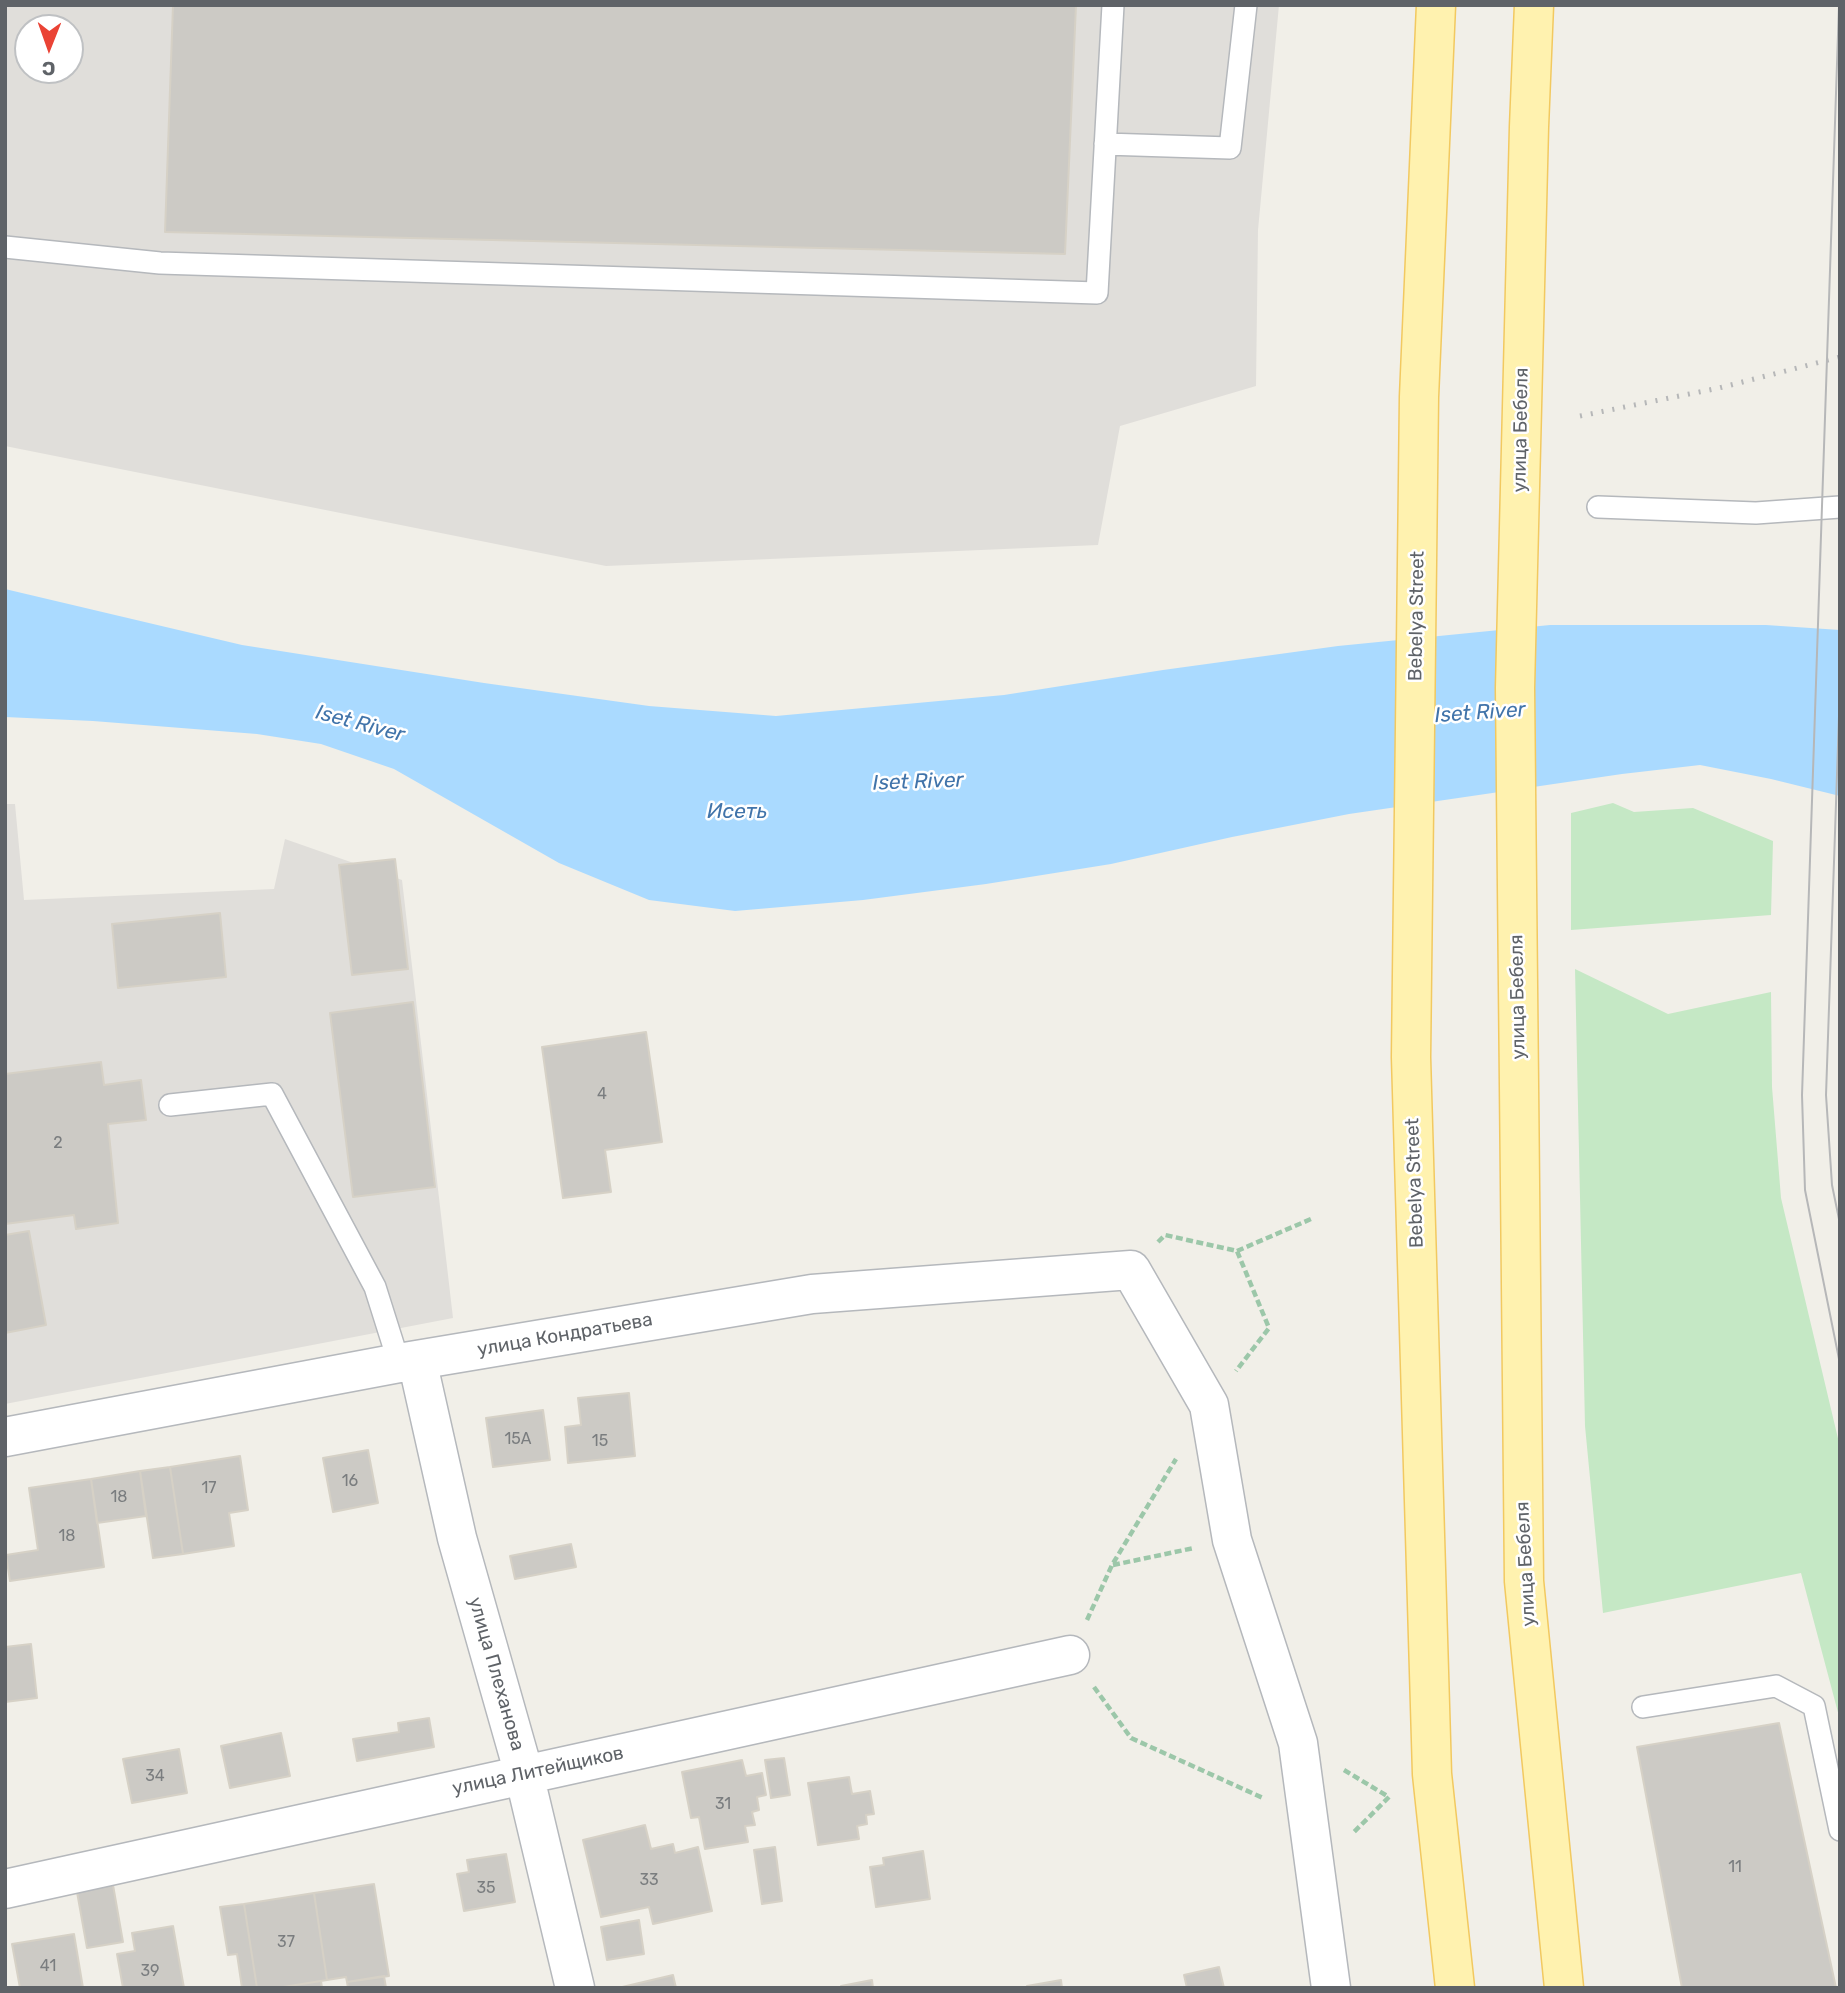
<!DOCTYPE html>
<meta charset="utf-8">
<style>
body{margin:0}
#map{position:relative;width:1845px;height:1993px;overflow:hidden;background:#f1efe8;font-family:Rubik,sans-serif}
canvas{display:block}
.frame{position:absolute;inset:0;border:7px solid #5f6368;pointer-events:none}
.north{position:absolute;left:14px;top:14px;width:70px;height:70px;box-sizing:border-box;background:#fff;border:2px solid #bfc1c3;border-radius:50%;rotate:181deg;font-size:19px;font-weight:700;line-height:28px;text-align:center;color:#5f6368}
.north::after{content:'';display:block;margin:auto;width:24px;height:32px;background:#ea4335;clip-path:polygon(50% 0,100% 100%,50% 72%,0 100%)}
</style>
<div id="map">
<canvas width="1845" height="1993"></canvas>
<div class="frame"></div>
<div class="north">С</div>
</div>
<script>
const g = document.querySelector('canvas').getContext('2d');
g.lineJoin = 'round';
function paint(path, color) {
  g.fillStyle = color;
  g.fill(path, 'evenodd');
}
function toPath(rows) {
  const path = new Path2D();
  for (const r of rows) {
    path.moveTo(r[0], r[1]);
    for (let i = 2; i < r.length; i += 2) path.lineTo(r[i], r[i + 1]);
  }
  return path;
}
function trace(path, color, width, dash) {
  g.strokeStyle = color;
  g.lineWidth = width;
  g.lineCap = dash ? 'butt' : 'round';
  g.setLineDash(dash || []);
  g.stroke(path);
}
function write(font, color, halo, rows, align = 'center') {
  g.font = font + ' Rubik,sans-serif';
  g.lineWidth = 5;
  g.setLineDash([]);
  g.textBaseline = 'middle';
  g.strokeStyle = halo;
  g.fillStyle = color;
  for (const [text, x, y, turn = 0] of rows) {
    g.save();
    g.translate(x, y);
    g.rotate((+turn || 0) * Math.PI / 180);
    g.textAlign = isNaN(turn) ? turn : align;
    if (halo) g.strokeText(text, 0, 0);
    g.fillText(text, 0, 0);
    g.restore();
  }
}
const industrial = toPath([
 [5,5,1279,5,1258,230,1256,386,1120,426,1098,545,606,566,5,446],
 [28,28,70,28,70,70,28,70],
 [5,804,15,804,24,900,274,889,285,839,402,880,453,1318,5,1404]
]);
const green = toPath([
 [1613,803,1634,812,1693,808,1773,841,1771,915,1571,930,1571,813],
 [1575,969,1668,1014,1771,992,1772,1087,1781,1198,1840,1447,1840,1720,1801,1573,1603,1613,1585,1426]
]);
const water = toPath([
 [5,589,242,645,484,683,649,706,776,716,1004,695,1163,670,1338,646,1550,625,1766,625,1840,630,1840,796,1771,779,1700,765,1622,774,1349,814,1232,837,1111,864,986,884,863,900,735,911,649,900,559,863,394,769,321,744,257,734,93,721,5,717]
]);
const building = toPath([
 [173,5,1076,5,1065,254,165,232,173,5],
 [395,859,408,969,352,975,339,865,395,859],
 [220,913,226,977,118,988,112,924,220,913],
 [413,1002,435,1187,353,1197,330,1013,413,1002],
 [646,1032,662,1142,605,1150,611,1192,563,1198,542,1047,646,1032],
 [101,1062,104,1085,141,1080,146,1120,108,1124,118,1223,76,1229,74,1215,5,1224,5,1074,101,1062],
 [29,1231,46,1325,5,1333,5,1235,29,1231],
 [629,1393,635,1456,568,1463,565,1427,581,1425,578,1398,629,1393],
 [543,1410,550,1460,493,1467,486,1418,543,1410],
 [368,1450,378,1503,333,1512,323,1458,368,1450],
 [240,1456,248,1510,229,1513,234,1546,183,1554,170,1467,240,1456],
 [170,1467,183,1554,153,1558,140,1471,170,1467],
 [140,1471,146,1516,97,1523,91,1479,140,1471],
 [91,1479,104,1567,10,1581,6,1555,38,1550,29,1488,91,1479],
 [571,1544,576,1567,515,1579,510,1556,571,1544],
 [31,1644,37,1698,5,1702,5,1647,31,1644],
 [429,1718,434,1747,357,1761,353,1739,399,1732,398,1723,429,1718],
 [1779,1723,1836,1988,1682,1988,1637,1747,1779,1723],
 [281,1733,290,1776,230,1788,221,1746,281,1733],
 [179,1749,187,1793,132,1803,123,1759,179,1749],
 [784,1758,790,1795,771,1798,765,1760,784,1758],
 [742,1760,746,1776,762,1773,766,1795,757,1797,759,1810,752,1812,755,1825,745,1826,748,1842,705,1849,699,1817,691,1818,682,1772,742,1760],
 [849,1777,852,1794,870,1791,874,1814,866,1815,867,1824,857,1826,859,1839,818,1845,808,1783,849,1777],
 [645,1825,651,1849,673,1844,675,1853,698,1847,712,1911,653,1924,649,1907,601,1917,583,1840,645,1825],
 [775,1847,782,1901,762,1904,754,1850,775,1847],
 [923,1851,930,1899,876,1907,870,1867,884,1865,883,1858,923,1851],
 [506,1854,515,1902,464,1911,457,1874,469,1872,467,1860,506,1854],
 [374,1884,389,1976,347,1982,346,1977,327,1980,314,1893,374,1884],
 [113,1885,123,1942,87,1948,77,1892,113,1885],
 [314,1893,327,1980,277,1988,257,1988,244,1904,314,1893],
 [244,1904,257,1988,242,1988,237,1954,228,1955,220,1907,244,1904],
 [639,1920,644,1954,607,1960,601,1927,639,1920],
 [173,1926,184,1988,123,1988,117,1954,135,1951,132,1933,173,1926],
 [74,1934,83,1988,20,1988,12,1944,74,1934],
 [1219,1967,1224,1988,1187,1988,1184,1975,1219,1967],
 [673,1975,676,1988,618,1988,673,1975],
 [384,1976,386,1988,348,1988,347,1982,384,1976],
 [872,1980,873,1988,841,1988,841,1986,872,1980],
 [1061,1980,1062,1988,1027,1988,1027,1986,1061,1980],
 [321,1981,322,1988,277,1988,321,1981]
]);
const path = toPath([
 [1158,1242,1165,1235,1237,1251,1269,1328,1236,1371],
 [1237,1251,1311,1219],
 [1113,1565,1194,1548],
 [1087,1620,1112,1565,1176,1459],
 [1094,1687,1131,1738,1263,1798],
 [1344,1770,1389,1797,1353,1833]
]);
const lane = toPath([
 [1105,144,1230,148,1246,5],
 [5,247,160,263,1097,293,1113,5],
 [1598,507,1756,513,1840,507],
 [170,1105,272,1094,375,1287,399,1363],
 [1643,1707,1776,1686,1814,1706,1840,1830]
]);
const street = toPath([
 [417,1360,457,1538,524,1774,575,1988],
 [5,1437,399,1363,812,1294,1131,1270,1209,1405,1232,1540,1298,1743,1331,1988],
 [5,1889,1070,1655]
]);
const primary = toPath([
 [1436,5,1419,397,1411,1057,1432,1774,1455,1988],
 [1534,5,1529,127,1515,688,1524,1581,1564,1988]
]);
const tram = toPath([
 [1839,5,1802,1095,1805,1190,1840,1364],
 [1840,687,1826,1095,1832,1185,1840,1224]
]);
const rail = toPath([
 [1580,416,1719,388,1840,357]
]);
const numberNames = [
 ["4",602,1094],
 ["2",58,1143],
 ["15А",518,1439],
 ["15",600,1441],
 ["16",350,1481],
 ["17",209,1488],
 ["18",119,1497],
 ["18",67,1536],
 ["34",155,1776],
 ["31",723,1804],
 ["11",1735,1867],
 ["33",649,1880],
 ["35",486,1888],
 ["37",286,1942],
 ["41",48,1966],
 ["39",150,1971]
];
const streetNames = [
 ["улица Бебеля",1521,430,-89],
 ["Bebelya Street",1417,616,-89],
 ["улица Бебеля",1518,997,-91],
 ["Bebelya Street",1415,1183,-92],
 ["улица Кондратьева",565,1335,-10],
 ["улица Бебеля",1526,1564,-93],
 ["улица Плеханова",496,1674,74],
 ["улица Литейщиков",538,1771,-12]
];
const waterNames = [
 ["Iset River",1480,713,-4],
 ["Iset River",360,724,15],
 ["Iset River",918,782,-2],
 ["Исеть",737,812]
];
paint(industrial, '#e0deda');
paint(green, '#c5e8c5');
paint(water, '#aadaff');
paint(building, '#cccac5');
trace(building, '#d6d1c6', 2);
trace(lane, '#b5b8bc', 24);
trace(street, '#b5b8bc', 41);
trace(primary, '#f2c960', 41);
trace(path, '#9cc7a9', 4.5, [7, 3.5]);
trace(lane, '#fff', 21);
trace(street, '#fff', 38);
trace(primary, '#fff2af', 38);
trace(tram, '#b6b7b8', 2);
trace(rail, '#b6b7b8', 5, [2, 9]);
write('16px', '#7a7d7f', null, numberNames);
write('19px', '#5f6368', '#fff', streetNames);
write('italic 21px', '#4174aa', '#fff', waterNames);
</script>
